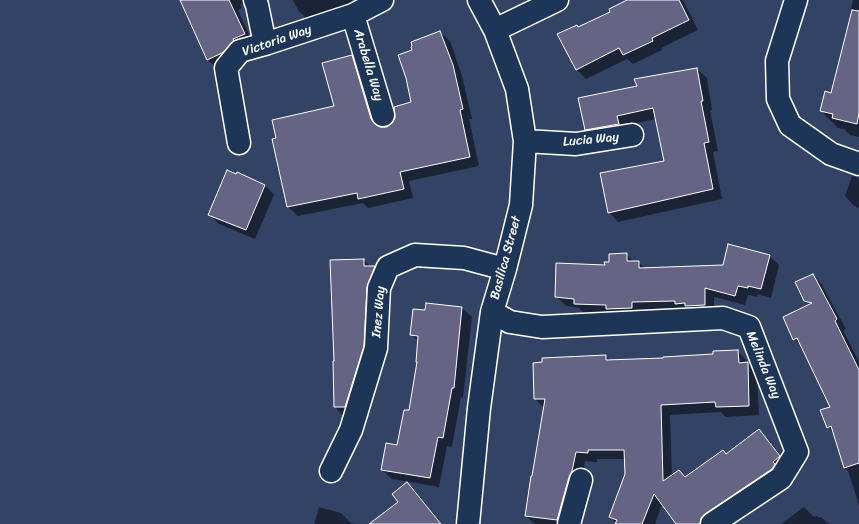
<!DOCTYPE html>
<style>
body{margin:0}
canvas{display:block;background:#334365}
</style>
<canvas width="859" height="524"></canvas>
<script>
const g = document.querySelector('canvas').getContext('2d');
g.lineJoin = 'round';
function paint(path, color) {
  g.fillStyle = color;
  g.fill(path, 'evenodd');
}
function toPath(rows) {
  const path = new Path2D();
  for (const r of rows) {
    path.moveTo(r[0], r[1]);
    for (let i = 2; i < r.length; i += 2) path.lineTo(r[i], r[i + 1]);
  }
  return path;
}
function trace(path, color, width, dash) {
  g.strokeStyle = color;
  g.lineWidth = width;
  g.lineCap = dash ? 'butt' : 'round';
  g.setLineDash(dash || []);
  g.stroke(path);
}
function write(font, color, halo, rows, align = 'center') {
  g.font = font + ' Sriracha,sans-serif';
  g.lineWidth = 3;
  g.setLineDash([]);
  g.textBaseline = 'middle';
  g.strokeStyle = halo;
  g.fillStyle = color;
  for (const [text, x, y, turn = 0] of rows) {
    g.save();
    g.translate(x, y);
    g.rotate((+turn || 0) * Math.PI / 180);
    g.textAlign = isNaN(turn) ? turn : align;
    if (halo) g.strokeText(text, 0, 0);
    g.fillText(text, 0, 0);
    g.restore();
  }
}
const shadow = toPath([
 [181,0,251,0,240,5,242,8,238,10,253,44,217,69,208,60],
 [293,0,352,0,355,6,323,17,320,14,308,20,298,10],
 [629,0,683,0,698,30,661,48,662,50,633,64,627,59,586,79,577,70,559,35,578,28,611,12],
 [853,0,859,0,859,137,850,135,844,129,838,128,821,111,832,94,851,16,850,14],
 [440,32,450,41,462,76,472,119,469,119,479,166,409,181,413,198,368,208,363,203,298,216,288,207,335,107,352,56,361,66,380,128,387,128,413,103,413,51],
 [697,69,707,78,712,110,710,110,718,151,713,152,722,199,618,222,609,212,665,162,656,119,626,125,595,139,586,129,639,86],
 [852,176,859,178,859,208,854,206,845,196],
 [265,185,274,195,255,239,219,224,209,214],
 [626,254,634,262,638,262,646,269,724,266,769,256,779,265,771,298,758,294,757,297,748,295,745,305,714,297,714,314,683,310,641,311,641,317,584,313,579,308,566,306,556,296],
 [364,260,371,267,374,267,384,276,373,356,344,417,335,407],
 [813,275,822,285,846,329,843,330,859,362,859,505,848,471,844,468,834,434,828,427,832,407,803,347,794,339,810,305,805,300],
 [426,304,462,308,472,317,463,398,461,397,452,447,447,446,439,487,392,479,382,470,398,446,409,412,418,363,417,362,419,342,411,334,426,312],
 [738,351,757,373,759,415,726,417,721,412,670,415,672,476,685,478,723,451,727,455,759,430,769,440,789,466,714,524,677,524,662,504,655,524,616,524,610,517,626,474,626,459,597,459,597,462,585,461,582,481,568,524,535,524,526,516,545,409,535,399,606,356,611,361,714,355],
 [407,483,417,493,442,524,371,524,400,502],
 [319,507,341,513,351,523,357,524,314,524],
 [804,507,814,517,817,516,819,518,821,517,829,524,781,524]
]);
const building = toPath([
 [180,0,229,0,245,34,233,39,234,41,222,53,207,60,180,0],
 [627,0,679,0,689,20,652,38,653,41,623,55,619,48,576,70,557,34,577,25,578,27,610,12,609,9,627,0],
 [852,10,859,11,859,113,857,124,832,118,833,114,820,111,825,91,831,93,852,10],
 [440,31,453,65,463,109,460,110,470,157,400,172,404,189,358,199,357,193,287,207,272,139,276,138,272,120,334,106,322,63,352,55,371,119,375,124,380,127,387,127,392,123,395,118,394,107,411,102,406,78,398,55,412,50,411,47,412,46,411,42,440,31],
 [697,68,703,101,701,101,709,142,704,143,713,189,608,213,600,173,664,161,653,108,617,116,619,124,585,130,578,98,637,86,634,79,697,68],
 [227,170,236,174,237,172,265,185,246,230,208,215,227,170],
 [728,244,770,255,761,289,748,286,748,288,738,286,735,296,705,288,705,305,685,306,685,303,675,304,675,301,632,302,632,308,606,309,606,305,574,304,574,299,555,297,556,263,605,265,604,262,609,262,609,254,627,253,627,261,639,261,639,268,723,265,728,244],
 [364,259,364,266,375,266,367,287,364,346,345,407,334,407,333,361,334,361,330,260,364,259],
 [813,274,837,319,835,321,859,370,859,463,844,468,831,426,827,428,820,410,830,407,797,338,793,340,783,317,812,303,804,301,795,282,813,274],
 [426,303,462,307,454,388,452,388,443,438,438,437,430,478,381,470,386,443,397,445,404,410,409,410,417,362,416,362,418,336,410,335,413,309,425,310,426,303],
 [738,350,739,363,748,362,749,406,716,407,715,402,661,405,663,481,679,470,685,477,723,450,726,454,759,429,780,456,773,462,775,464,772,469,705,514,701,518,700,524,676,524,654,494,642,524,615,524,617,520,609,517,625,474,624,450,588,450,588,453,576,452,572,471,569,477,557,520,525,516,531,476,532,476,545,399,534,399,533,363,542,362,542,358,606,355,606,360,663,358,663,357,713,354,713,351,738,350],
 [407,482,441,524,369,524,398,502,392,494,407,482]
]);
const street = toPath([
 [255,0,257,5,265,44],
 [796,0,777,61,778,99,790,125,831,154,859,164],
 [353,15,383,115],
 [495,30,557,0],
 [525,141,576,144,632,135],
 [239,143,226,68,240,51,265,44,353,15,382,0],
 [492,312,510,322,542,327,723,318,749,327,797,452,781,478,712,524],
 [331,471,351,430,376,348,379,288,388,267,415,255,464,258,505,269],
 [468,524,479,408,492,312,505,269,521,205,525,141,517,89,495,30,479,0],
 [569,524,581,480]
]);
const streetNames = [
 ["Victoria Way",277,41,-19],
 ["Arabella Way",368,65,73],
 ["Lucia Way",591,140,-5],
 ["Basilica Street",506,258,-75],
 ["Inez Way",379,312,-85],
 ["Melinda Way",763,365,68]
];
paint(shadow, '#0007');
paint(building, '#656485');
trace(building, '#fff', 1);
trace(street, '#fff', 25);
trace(street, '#1d3557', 22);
write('13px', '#fff', '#1d3557', streetNames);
</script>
